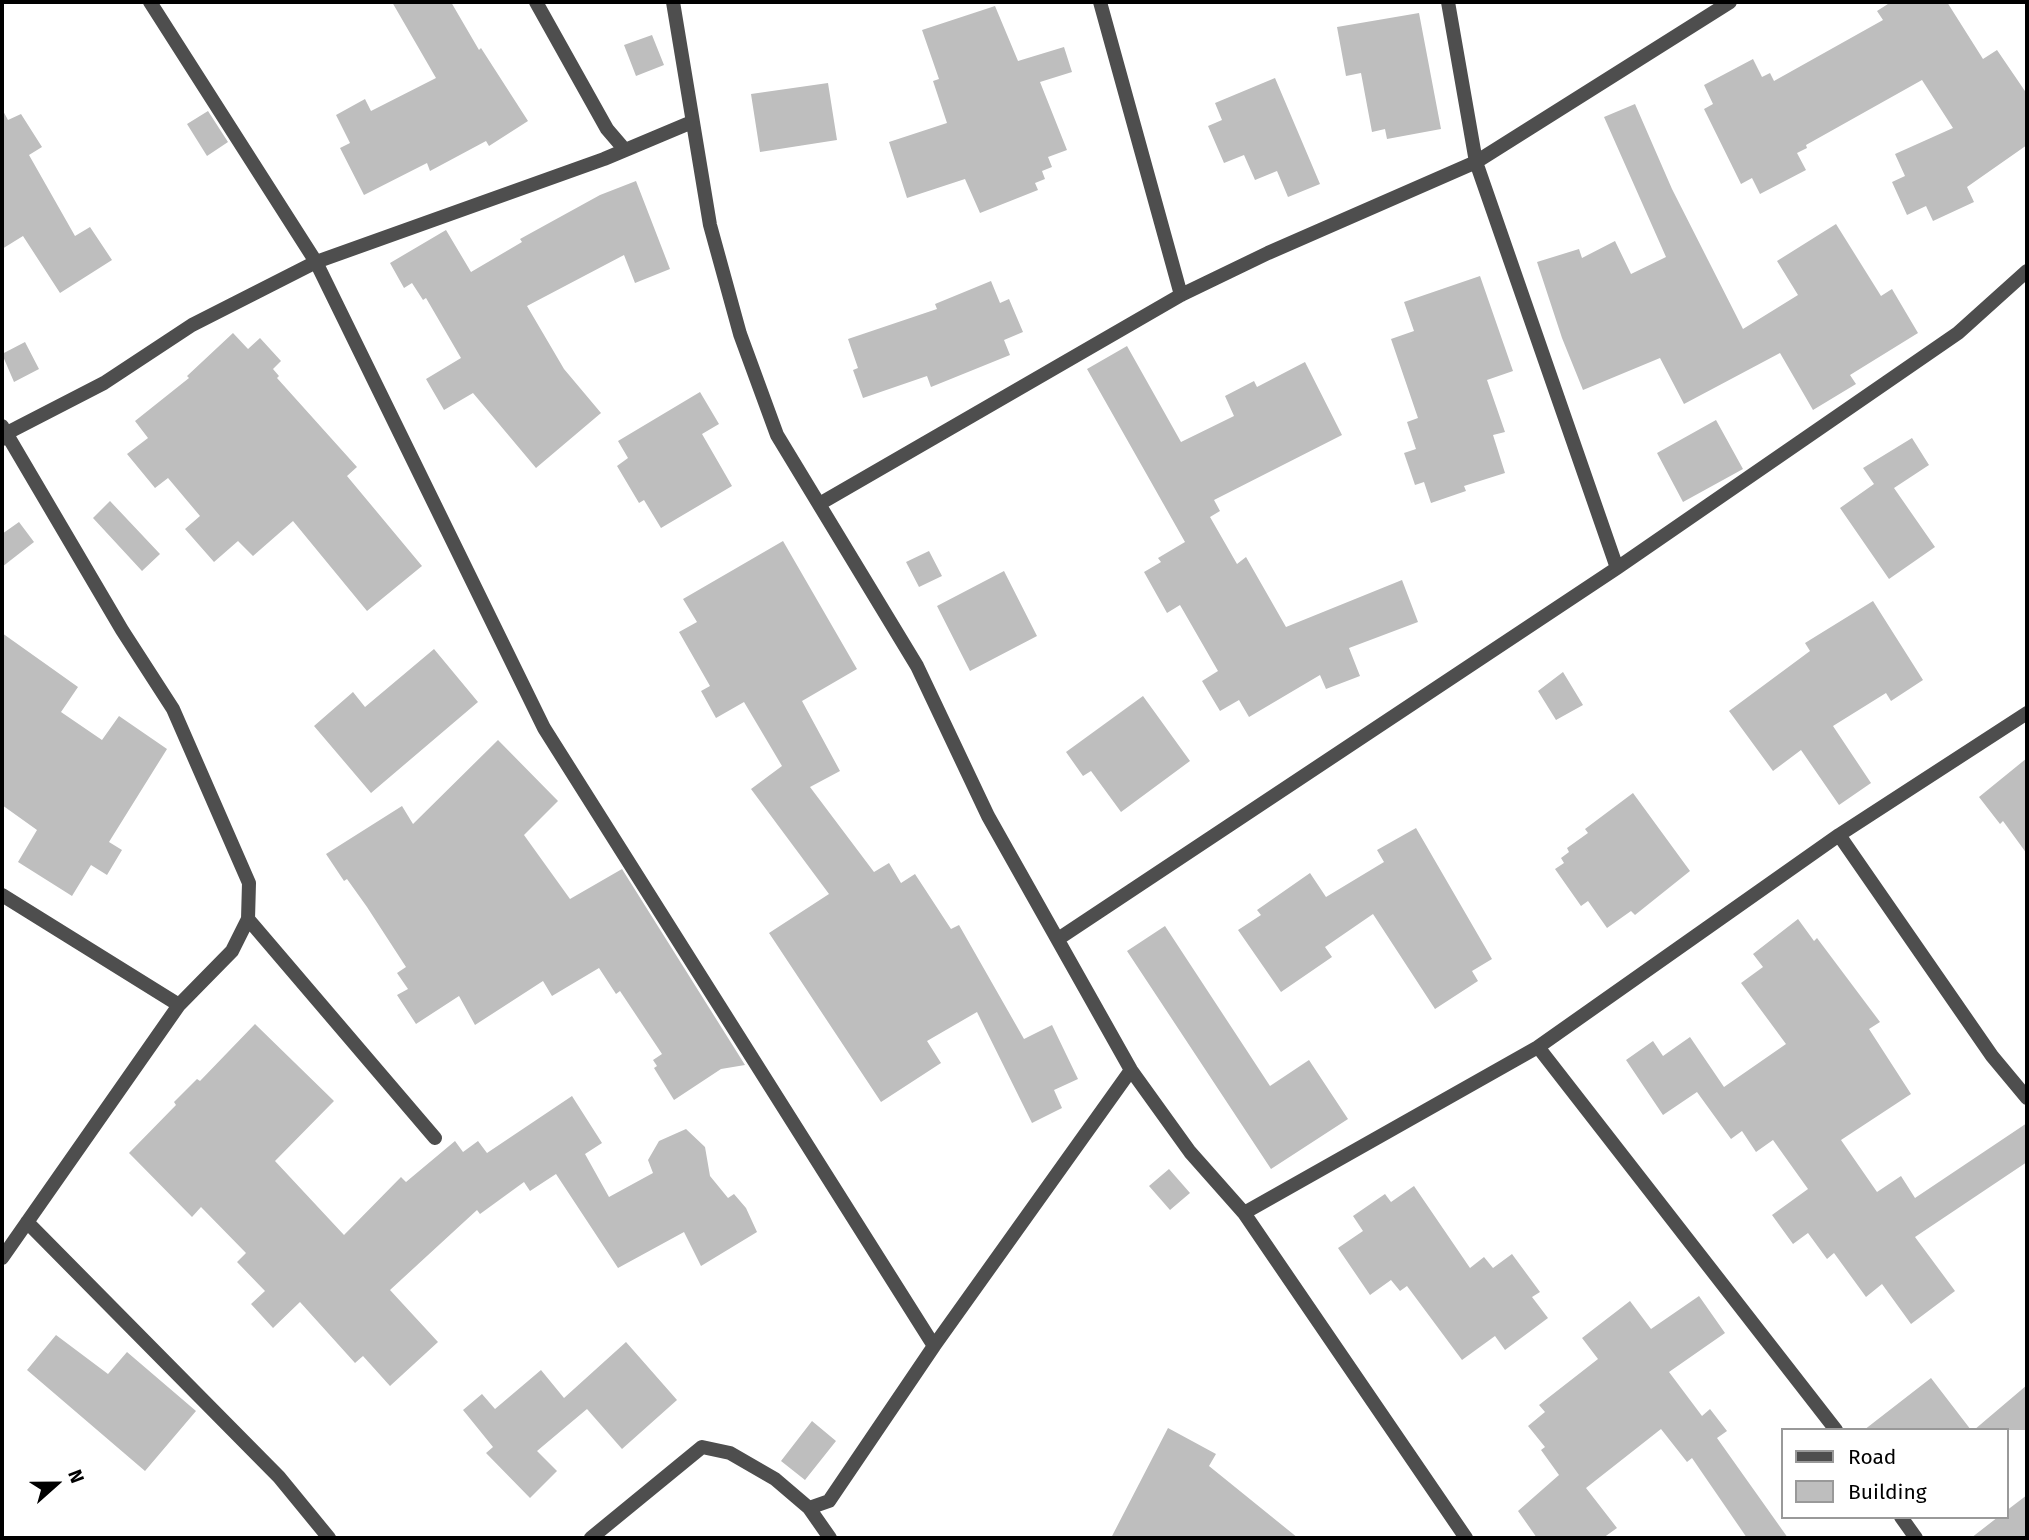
<!DOCTYPE html>
<style>
body{margin:0}
#map{position:relative;width:2029px;height:1540px;overflow:hidden;background:#fff;font-family:"Fira Sans",sans-serif}
canvas{display:block}
.frame{position:absolute;inset:0;border:4px solid #000;pointer-events:none}
.legend{position:absolute;left:1781px;top:1428px;width:228px;height:91px;box-sizing:border-box;background:#fff;border:2px solid #999;margin:0;padding:9px 12px;list-style:none;font-size:21px;color:#000}
.legend li{display:flex;align-items:center;gap:14px;height:35px}
.legend b{width:35px;border:2px solid #999}
.north{position:absolute;left:21px;top:1449px;width:70px;height:70px;-webkit-text-stroke:5px #fff;paint-order:stroke;rotate:69deg;font-size:19px;font-weight:700;line-height:28px;text-align:center;color:#000}
.north::after{content:'';display:block;margin:auto;width:24px;height:32px;background:#000;clip-path:polygon(50% 0,100% 100%,50% 72%,0 100%)}
</style>
<div id="map">
<canvas width="2029" height="1540"></canvas>
<div class="frame"></div>
<ul class="legend">
<li><b style="height:9px;background:#4e4e4e"></b>Road</li>
<li><b style="height:19px;background:#bebebe"></b>Building</li>
</ul>
<div class="north">N</div>
</div>
<script>
const g = document.querySelector('canvas').getContext('2d');
g.lineJoin = 'round';
function paint(path, color) {
  g.fillStyle = color;
  g.fill(path, 'evenodd');
}
function toPath(rows) {
  const path = new Path2D();
  for (const r of rows) {
    path.moveTo(r[0], r[1]);
    for (let i = 2; i < r.length; i += 2) path.lineTo(r[i], r[i + 1]);
  }
  return path;
}
function trace(path, color, width, dash) {
  g.strokeStyle = color;
  g.lineWidth = width;
  g.lineCap = dash ? 'butt' : 'round';
  g.setLineDash(dash || []);
  g.stroke(path);
}
const building = toPath([
 [392,2,451,2,479,50,481,48,528,121,489,146,486,141,430,171,427,163,364,195,340,148,350,143,336,115,365,99,371,111,436,78],
 [1891,2,1947,2,1983,59,1997,50,2027,94,2027,145,1967,187,1974,202,1933,221,1926,206,1907,215,1892,182,1905,176,1895,154,1953,128,1922,80,1806,145,1807,148,1797,153,1806,170,1760,194,1752,178,1741,184,1704,109,1713,104,1704,85,1753,59,1762,77,1770,73,1774,81,1883,20,1877,11],
 [995,6,1018,61,1064,47,1072,72,1040,82,1067,150,1048,157,1052,167,1042,171,1045,179,1035,183,1038,190,980,213,965,179,907,198,889,142,947,123,933,81,939,79,922,30],
 [1419,13,1441,129,1387,139,1385,129,1372,132,1361,73,1346,76,1337,27],
 [652,35,664,65,636,76,624,45],
 [1275,78,1320,184,1288,197,1277,171,1255,180,1244,155,1224,163,1208,126,1222,120,1215,103],
 [828,83,837,140,760,152,751,94],
 [1635,104,1672,189,1743,329,1798,295,1777,261,1836,224,1881,296,1892,289,1918,333,1850,375,1856,384,1813,410,1780,353,1684,404,1660,358,1583,390,1562,338,1537,262,1579,249,1582,258,1615,241,1631,274,1666,257,1604,117],
 [2,109,8,120,21,114,42,147,29,155,75,236,90,227,112,260,60,293,23,236,2,249],
 [208,111,228,142,207,156,187,124],
 [636,181,670,269,635,283,624,255,527,306,564,369,601,413,536,468,473,393,444,410,426,379,461,358,426,298,423,300,412,283,404,288,390,263,446,230,471,272,522,242,520,239,600,195],
 [1480,276,1513,371,1487,380,1505,432,1493,435,1505,473,1464,486,1466,491,1431,503,1424,482,1415,485,1404,453,1416,449,1407,422,1418,418,1391,339,1414,331,1404,302],
 [991,281,1000,303,1009,299,1023,332,1004,340,1010,355,931,387,927,376,863,398,853,370,858,368,848,339,937,309,935,304],
 [233,333,248,349,260,338,281,361,273,369,279,376,277,378,357,467,347,476,422,566,367,611,293,521,253,556,238,541,214,562,185,529,200,516,168,478,155,488,127,454,148,438,135,421,189,378,187,376],
 [25,342,39,369,14,382,2,354],
 [1127,346,1181,442,1234,416,1225,396,1254,381,1257,387,1305,362,1342,435,1214,500,1220,511,1210,517,1237,564,1246,557,1286,627,1402,580,1418,622,1349,648,1360,676,1326,689,1320,675,1249,717,1239,700,1220,711,1202,681,1218,671,1180,605,1167,613,1144,572,1161,562,1158,558,1185,542,1087,369],
 [700,392,719,424,702,434,732,486,661,528,644,500,639,503,617,466,628,458,618,441],
 [1716,420,1743,469,1683,502,1657,453],
 [1912,438,1929,465,1894,488,1935,547,1889,579,1840,508,1874,484,1863,468],
 [110,501,160,554,142,571,93,518],
 [19,522,34,542,2,567,2,534],
 [783,541,857,669,802,701,840,771,810,787,874,872,889,863,901,883,915,874,951,929,959,925,1024,1039,1052,1025,1078,1079,1054,1090,1062,1108,1032,1123,977,1012,927,1041,941,1063,881,1102,769,933,829,894,751,789,782,766,744,702,716,718,701,691,710,686,679,632,697,622,683,599],
 [929,551,942,576,919,587,906,562],
 [1004,571,1037,636,970,671,937,606],
 [1873,601,1923,680,1891,701,1886,693,1833,726,1871,783,1839,805,1801,750,1773,771,1729,711,1810,651,1805,643],
 [2,633,78,687,61,712,102,740,119,716,167,749,109,842,122,850,107,875,91,865,72,896,18,862,37,830,2,805],
 [434,649,478,702,371,793,314,726,353,692,365,707],
 [1563,672,1583,705,1556,720,1538,691],
 [1143,696,1190,761,1121,812,1091,771,1083,776,1066,752],
 [498,740,558,801,524,835,570,899,622,869,745,1065,721,1069,674,1100,654,1068,657,1066,653,1060,662,1054,620,991,616,994,599,968,552,996,543,981,475,1025,459,996,416,1024,397,995,408,989,397,973,406,967,367,907,347,879,344,881,326,854,402,806,413,824],
 [2027,758,2027,854,2003,821,2000,824,1979,797],
 [1633,793,1690,871,1635,915,1631,911,1607,928,1588,901,1581,906,1555,869,1564,863,1561,858,1569,852,1567,848,1588,833,1585,829],
 [1416,828,1492,959,1472,971,1478,981,1435,1009,1373,914,1325,947,1332,957,1281,992,1238,930,1261,915,1257,910,1310,873,1326,897,1384,862,1377,850],
 [1798,919,1814,941,1817,938,1880,1022,1869,1029,1911,1094,1841,1140,1877,1192,1901,1176,1915,1198,2027,1123,2027,1162,1915,1237,1955,1291,1911,1324,1882,1284,1866,1297,1834,1253,1827,1259,1808,1233,1793,1244,1772,1215,1808,1189,1773,1140,1756,1152,1742,1131,1731,1139,1697,1092,1663,1115,1626,1060,1653,1041,1663,1056,1690,1037,1724,1087,1786,1044,1741,983,1763,967,1753,954],
 [1165,926,1270,1086,1309,1060,1348,1119,1271,1169,1127,951],
 [255,1024,334,1101,275,1161,344,1235,401,1177,406,1182,455,1141,463,1152,478,1141,487,1153,572,1096,602,1143,585,1154,609,1197,653,1173,648,1160,659,1141,686,1129,705,1147,710,1176,728,1198,734,1194,746,1208,757,1232,701,1266,684,1232,618,1268,556,1174,530,1191,524,1182,480,1214,477,1210,390,1290,438,1342,390,1386,363,1356,355,1363,300,1302,273,1328,251,1304,265,1291,237,1262,246,1253,201,1207,192,1217,129,1153,176,1105,174,1102,197,1079,200,1081],
 [1169,1169,1190,1193,1170,1210,1149,1186],
 [1414,1186,1470,1268,1484,1257,1493,1268,1512,1254,1540,1292,1532,1297,1548,1318,1505,1350,1495,1336,1462,1360,1407,1286,1400,1291,1391,1280,1370,1295,1338,1248,1363,1231,1353,1216,1385,1194,1391,1202],
 [1699,1296,1725,1333,1669,1372,1702,1416,1710,1409,1727,1431,1717,1438,1788,1538,1747,1538,1692,1458,1687,1462,1661,1429,1586,1488,1617,1528,1603,1538,1537,1538,1518,1511,1559,1475,1541,1450,1545,1447,1528,1426,1545,1412,1539,1405,1598,1359,1582,1338,1630,1301,1651,1329],
 [56,1335,108,1374,127,1352,196,1411,145,1471,27,1370],
 [626,1342,677,1400,622,1449,587,1409,537,1451,557,1471,530,1498,486,1453,493,1447,463,1410,482,1394,495,1409,541,1370,564,1398],
 [1931,1378,1971,1430,1864,1430],
 [2027,1385,2027,1430,1974,1430],
 [812,1421,836,1441,805,1480,781,1461],
 [1168,1428,1216,1454,1209,1466,1298,1538,1111,1538],
 [2027,1495,2027,1538,1971,1538,1998,1517,2006,1517,2006,1511]
]);
const street = toPath([
 [150,2,316,262,544,728,934,1346],
 [536,2,607,129,625,150],
 [673,2,710,225,740,334,777,435,917,666,988,816,1131,1070,1190,1152,1244,1213,1466,1538],
 [1100,2,1181,295],
 [1448,2,1476,162,1617,568],
 [2,426,122,630,173,709,249,883,248,919,232,951,179,1005,2,1258],
 [2,439,7,433,104,383,192,325,316,262,604,159,692,122],
 [821,503,1181,295,1268,253,1476,162,1730,2],
 [1839,835,1992,1056,2027,1098],
 [2,895,179,1005],
 [248,919,435,1138],
 [1058,939,1617,568,1958,333,2027,271],
 [1538,1047,1836,1430],
 [1244,1213,1538,1047,1839,835,2027,713],
 [27,1222,279,1477,329,1538],
 [809,1508,830,1538],
 [1901,1517,1916,1538],
 [591,1538,702,1447,730,1453,775,1479,809,1508,829,1501,934,1346,1131,1070]
]);
paint(building, '#bebebe');
trace(street, '#4e4e4e', 14);
</script>
